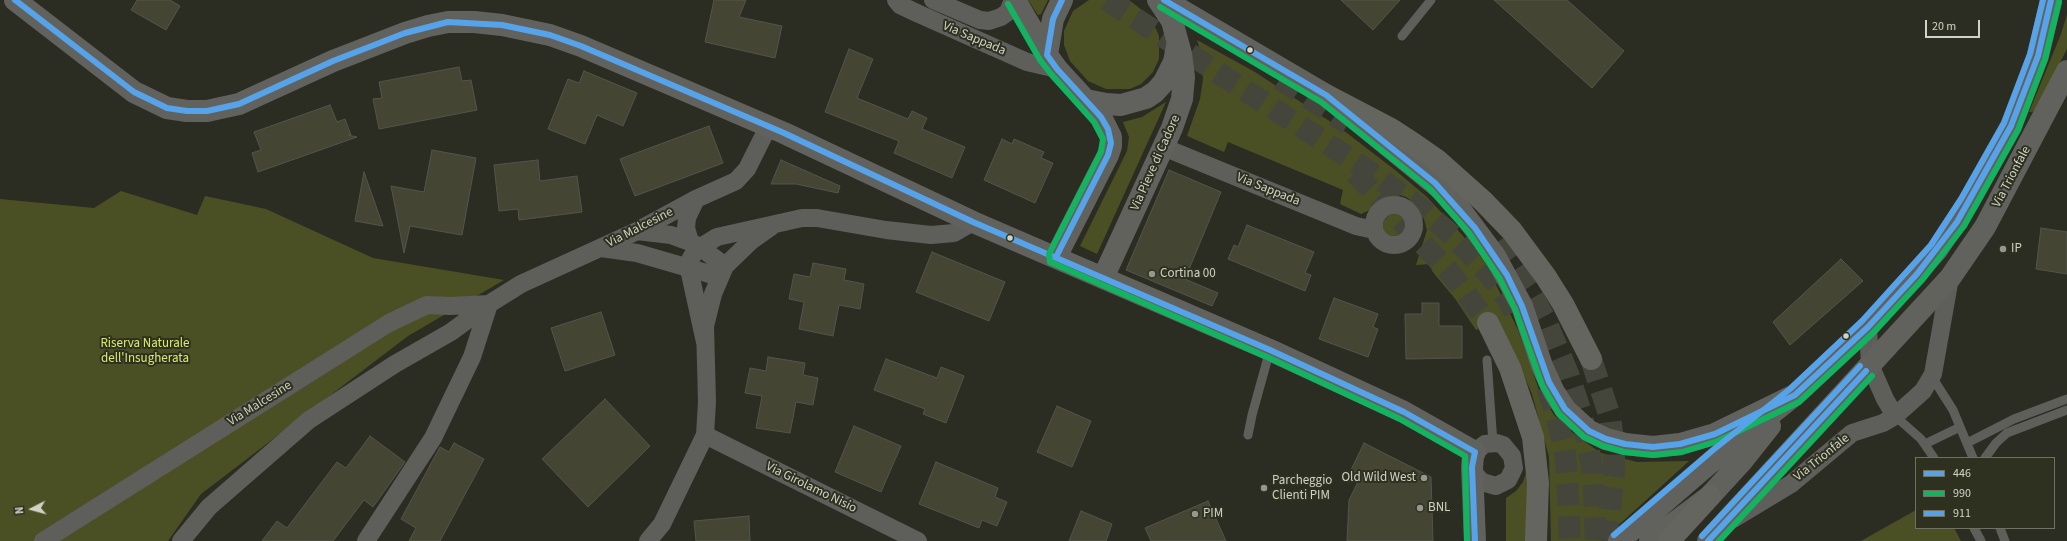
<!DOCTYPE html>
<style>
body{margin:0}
#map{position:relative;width:2067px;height:541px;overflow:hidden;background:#2b2d23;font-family:"Source Sans 3",sans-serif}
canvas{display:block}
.legend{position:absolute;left:1915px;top:457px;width:140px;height:72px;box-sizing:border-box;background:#2e311f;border:1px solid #6f7162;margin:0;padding:5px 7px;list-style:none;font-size:12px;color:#d0d2c7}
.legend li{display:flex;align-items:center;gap:8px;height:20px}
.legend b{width:20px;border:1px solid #6f7162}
.north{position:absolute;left:12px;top:489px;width:40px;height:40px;-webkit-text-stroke:3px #2e311f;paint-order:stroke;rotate:264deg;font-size:11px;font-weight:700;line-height:16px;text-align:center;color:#d0d2c7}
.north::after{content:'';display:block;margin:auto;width:14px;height:18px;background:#d0d2c7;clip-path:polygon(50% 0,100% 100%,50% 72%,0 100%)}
.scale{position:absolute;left:1925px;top:20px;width:55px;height:18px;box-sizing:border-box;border:2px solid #d0d2c7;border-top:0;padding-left:5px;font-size:12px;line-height:14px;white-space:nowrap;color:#d0d2c7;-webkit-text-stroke:3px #2e311f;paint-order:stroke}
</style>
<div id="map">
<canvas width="2067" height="541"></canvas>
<ul class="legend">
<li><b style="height:5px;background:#57a3e9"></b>446</li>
<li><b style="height:5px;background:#13b361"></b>990</li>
<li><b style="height:5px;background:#57a3e9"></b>911</li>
</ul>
<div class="north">N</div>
<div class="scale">20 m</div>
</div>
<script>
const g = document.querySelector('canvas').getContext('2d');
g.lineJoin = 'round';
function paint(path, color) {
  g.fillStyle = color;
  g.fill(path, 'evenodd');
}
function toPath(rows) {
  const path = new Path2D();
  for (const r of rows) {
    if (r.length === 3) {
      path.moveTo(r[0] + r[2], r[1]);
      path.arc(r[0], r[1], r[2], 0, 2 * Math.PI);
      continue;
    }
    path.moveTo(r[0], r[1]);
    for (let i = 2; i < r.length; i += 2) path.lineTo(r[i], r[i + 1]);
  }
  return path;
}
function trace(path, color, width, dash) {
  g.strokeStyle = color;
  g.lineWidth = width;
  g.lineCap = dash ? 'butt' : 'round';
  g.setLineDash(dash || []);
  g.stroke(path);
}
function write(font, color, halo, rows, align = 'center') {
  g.font = font + ' "Source Sans 3",sans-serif';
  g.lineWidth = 4;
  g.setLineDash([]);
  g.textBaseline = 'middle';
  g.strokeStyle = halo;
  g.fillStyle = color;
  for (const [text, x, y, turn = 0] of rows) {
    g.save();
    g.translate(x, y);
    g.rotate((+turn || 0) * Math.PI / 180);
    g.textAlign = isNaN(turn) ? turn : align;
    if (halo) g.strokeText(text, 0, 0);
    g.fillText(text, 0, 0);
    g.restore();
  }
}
const green = toPath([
 [1028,0,1048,0,1041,14,1038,15],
 [1089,0,1129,0,1147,14,1152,20,1159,36,1159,59,1153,72,1141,84,1130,89,1106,89,1088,81,1070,61,1064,45,1064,31,1073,11],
 [2067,14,2067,49,2035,111,2031,112,2029,112,2061,34],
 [1197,40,1255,72,1343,130,1395,170,1427,197,1455,227,1484,260,1518,330,1540,393,1554,415,1575,435,1601,453,1637,462,1689,461,1601,541,1551,541,1549,457,1532,394,1514,353,1488,323,1476,330,1456,300,1432,271,1430,264,1416,265,1427,230,1421,208,1406,197,1394,193,1383,196,1376,203,1374,208,1361,214,1340,204,1343,190,1228,142,1224,152,1187,136,1200,99,1203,79,1200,50],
 [1166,102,1097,254,1080,246,1127,151,1129,137,1123,122,1142,117],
 [121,191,197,215,205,196,266,209,373,258,504,280,408,336,201,494,168,541,0,541,0,199,94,208],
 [1394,225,11],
 [1531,472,1529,541,1506,541,1506,498,1516,491,1523,482,1526,473],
 [1916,510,1916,528,1954,528,1961,541,1861,541]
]);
const building = toPath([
 [137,0,170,0,180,6,166,30,131,10,137,0],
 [714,0,746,0,739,17,782,26,775,58,705,42,714,0],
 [1341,0,1400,0,1373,30,1341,0],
 [1494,0,1567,0,1624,51,1592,88,1494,0],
 [849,49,873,59,857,98,908,119,912,111,927,118,922,129,965,147,952,178,894,153,899,141,825,112,849,49],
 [459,67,462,81,471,80,477,110,379,129,373,99,382,98,379,82,459,67],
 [584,71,637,93,623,126,597,115,585,144,548,129,568,79,579,83,584,71],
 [330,105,337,122,345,119,351,135,348,135,357,137,258,172,252,153,261,150,254,132,330,105],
 [709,126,723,163,635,196,620,159,709,126],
 [1002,139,1012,144,1014,139,1044,152,1041,158,1053,163,1035,203,984,180,1002,139],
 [432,150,476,158,462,235,410,226,404,253,391,186,424,192,432,150],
 [538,160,540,181,577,176,582,212,519,220,518,209,499,211,494,165,538,160],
 [781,160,840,186,838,193,796,184,771,184,781,160],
 [1169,170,1221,192,1185,279,1218,293,1212,306,1126,270,1169,170],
 [364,172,383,226,355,221,364,172],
 [1247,225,1314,252,1305,273,1311,275,1305,291,1228,259,1234,245,1238,247,1247,225],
 [2041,228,2067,232,2067,274,2036,269,2041,228],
 [932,252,1005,282,989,321,916,292,932,252],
 [1841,259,1863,281,1790,345,1773,322,1841,259],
 [813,263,846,269,844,280,864,284,860,309,839,305,833,336,799,329,804,302,789,299,794,274,810,277,813,263],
 [1334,298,1378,314,1373,327,1378,329,1368,357,1319,339,1334,298],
 [1422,303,1439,303,1439,326,1462,326,1462,358,1406,359,1405,314,1422,314,1422,303],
 [601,312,615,355,565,371,551,328,601,312],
 [768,357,805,363,803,375,818,378,813,405,796,402,790,433,756,428,762,396,745,393,750,368,766,371,768,357],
 [886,359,937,378,941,367,964,376,946,423,923,414,925,409,874,390,886,359],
 [605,399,650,446,588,507,542,459,605,399],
 [1057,406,1091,421,1072,467,1037,452,1057,406],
 [854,426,901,446,881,492,835,472,854,426],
 [370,436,405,462,373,507,364,500,333,541,262,541,277,521,287,528,337,462,346,468,370,436],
 [454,443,484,459,440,541,409,541,416,528,401,519,440,447,449,452,454,443],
 [1364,443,1431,477,1433,541,1347,541,1349,500,1361,476,1351,470,1364,443],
 [936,462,998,488,995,497,1007,502,997,526,982,520,979,528,919,504,936,462],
 [1208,501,1226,541,1151,541,1145,528,1208,501],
 [1081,511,1112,524,1106,541,1069,541,1081,511],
 [749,516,750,541,696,541,694,521,749,516]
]);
const highwayTunnel = toPath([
 [1107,0,1375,175,1424,211,1455,238,1488,273,1508,300,1517,317],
 [1280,79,1348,124],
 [1355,173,1448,270,1488,323],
 [1496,243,1530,292,1545,319,1569,376,1582,416,1593,472,1596,541],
 [1591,359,1610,417,1614,448,1614,473,1606,541],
 [1547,387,1556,415,1564,447,1567,472,1570,541]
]);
const lane = toPath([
 [1402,36,1431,0],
 [1487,360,1493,443],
 [1932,377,1953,410,1973,458],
 [1895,416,1921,439,1934,458],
 [1248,435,1252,415,1270,350],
 [1967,443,2014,419,2067,399],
 [1925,444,1960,427],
 [1985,458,1996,443,2007,433,2067,410],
 [1974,528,1981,541],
 [2000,528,2005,541]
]);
const street = toPath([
 [896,0,900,5,919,14,1027,62,1057,69],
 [933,0,980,20,989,21,1001,17,1008,12,1013,0],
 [1163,147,1356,226,1374,230],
 [1394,225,20],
 [637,231,671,235,690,242,700,247,725,266],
 [690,242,686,228,687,218,696,199],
 [601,248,637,253,720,277],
 [1868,327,1870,365,1885,399,1895,416],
 [705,342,689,269,690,260,696,250,717,237,802,218,817,218,886,230,931,235,954,233,973,222],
 [705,435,918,541],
 [1473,472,1482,482,1496,486,1508,480,1514,468,1512,456,1503,445,1497,443,1485,444,1475,452],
 [1733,519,1791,484,1852,433,1883,423,1895,416,1923,391,1933,374,1950,278],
 [43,541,389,323,427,305,450,306,489,304],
 [181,541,209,507,309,420,395,364,451,332,489,304,521,284,637,231,696,199,736,181,747,169,768,127],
 [366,541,433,438,472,357,489,304],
 [648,541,662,524,705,435,707,402,705,326,713,294,725,266,751,241,771,227]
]);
const secondary = toPath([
 [15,0,134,92,167,108,187,111,207,111,239,104,333,61,405,33,428,26,448,22,474,22,502,25,550,35,581,46,784,133,973,222,1270,350,1404,412,1475,452,1473,456,1472,467,1475,541],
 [1015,0,1047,55,1057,69,1101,117,1111,137,1111,146,1108,155,1056,257],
 [1164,0,1326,95,1442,190,1463,213,1495,256,1522,306,1542,366,1554,392,1565,409,1589,431,1606,439,1625,444,1653,447,1680,444,1715,434,1795,395],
 [1047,55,1053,19,1062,0],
 [1086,100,1106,104,1121,105,1146,98,1155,92,1164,82,1174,62,1177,46],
 [1103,278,1172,128,1182,99,1184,77,1181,54,1172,21,1158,0],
 [1619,541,1718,456,1795,395,1868,327,1937,250,1968,203,2011,126,2038,56,2051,0],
 [1650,541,1710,496,1743,460,1770,426],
 [1708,541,1950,278,1985,227,2067,71]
]);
const highway = toPath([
 [1326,95,1391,129,1414,144,1437,160,1483,201,1512,231,1546,277,1563,304,1591,359],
 [1488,323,1510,368,1533,437,1538,483,1536,541],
 [1669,541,1710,496]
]);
const bus1 = toPath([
 [15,0,134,92,167,108,187,111,207,111,239,104,333,61,405,33,448,22,502,25,550,35,581,46,784,133,973,222,1270,350,1404,412,1475,452,1472,467,1475,541],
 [1164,0,1326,95,1435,183,1475,228,1507,275,1522,306,1549,382,1565,409,1589,431,1606,439,1625,444,1653,447,1680,444,1715,434,1795,395,1868,327,1917,274,1957,222,2011,126,2038,56,2051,0],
 [1056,257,1108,155,1111,143,1108,129,1101,117,1057,69,1047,55,1053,19,1062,0],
 [1708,541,1866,371]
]);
const bus2 = toPath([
 [1008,4,1040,60,1051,74,1094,122,1103,139,1101,152,1049,254,1050,262,1267,357,1400,419,1465,456,1467,541],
 [1160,7,1321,102,1430,189,1469,233,1500,279,1515,309,1542,385,1559,414,1584,437,1603,446,1624,452,1653,455,1682,452,1718,441,1799,402,1873,333,1923,279,1964,226,2018,130,2045,59,2059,2],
 [1719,541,1872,376]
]);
const bus3 = toPath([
 [1614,535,1713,450,1790,389,1862,321,1931,245,1961,199,2004,123,2030,54,2043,0],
 [1702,536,1860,366]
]);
const markers = [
 [1250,50,3.5,"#d0d2c7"],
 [1010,238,3.5,"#d0d2c7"],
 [2003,249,4,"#96988e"],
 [1152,274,4,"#96988e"],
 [1846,336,3.5,"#d0d2c7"],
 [1424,478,4,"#96988e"],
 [1264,488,4,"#96988e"],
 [1420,508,4,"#96988e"],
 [1195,514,4,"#96988e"]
];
const streetNames = [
 ["Via Sappada",974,39,23],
 ["Via Pieve di Cadore",1156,163,-66],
 ["Via Trionfale",2012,177,-62],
 ["Via Sappada",1268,190,22],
 ["Via Malcesine",640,228,-27],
 ["Via Malcesine",260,404,-32],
 ["Via Trionfale",1822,458,-39],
 ["Via Girolamo Nisio",811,488,26]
];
const poiNames = [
 ["IP",2011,249],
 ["Cortina 00",1160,274],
 ["Old Wild West",1416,478,"right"],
 ["Parcheggio",1272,481],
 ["Clienti PIM",1272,496],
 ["BNL",1428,508],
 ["PIM",1203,514]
];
const parkNames = [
 ["Riserva Naturale",145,344],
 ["dell'Insugherata",145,359]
];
paint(green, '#4b5024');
paint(building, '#444633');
trace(building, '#53554c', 1);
trace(highwayTunnel, '#44463c', 22, [22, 11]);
trace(lane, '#5e5e5b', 9);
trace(street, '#5e5e5b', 18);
trace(secondary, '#61625e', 22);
trace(highway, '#65655f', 22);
trace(bus1, '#57a3e9', 6);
trace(bus2, '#13b361', 6);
trace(bus3, '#57a3e9', 6);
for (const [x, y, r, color] of markers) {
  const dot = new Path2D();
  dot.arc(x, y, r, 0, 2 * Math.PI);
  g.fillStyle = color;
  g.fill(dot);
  trace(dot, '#2e311f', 1.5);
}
write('13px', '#d0d2c7', '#2e311f', streetNames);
write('13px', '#d0d2c7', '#2e311f', poiNames, 'left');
write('13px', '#dbea6f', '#2e311f', parkNames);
</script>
